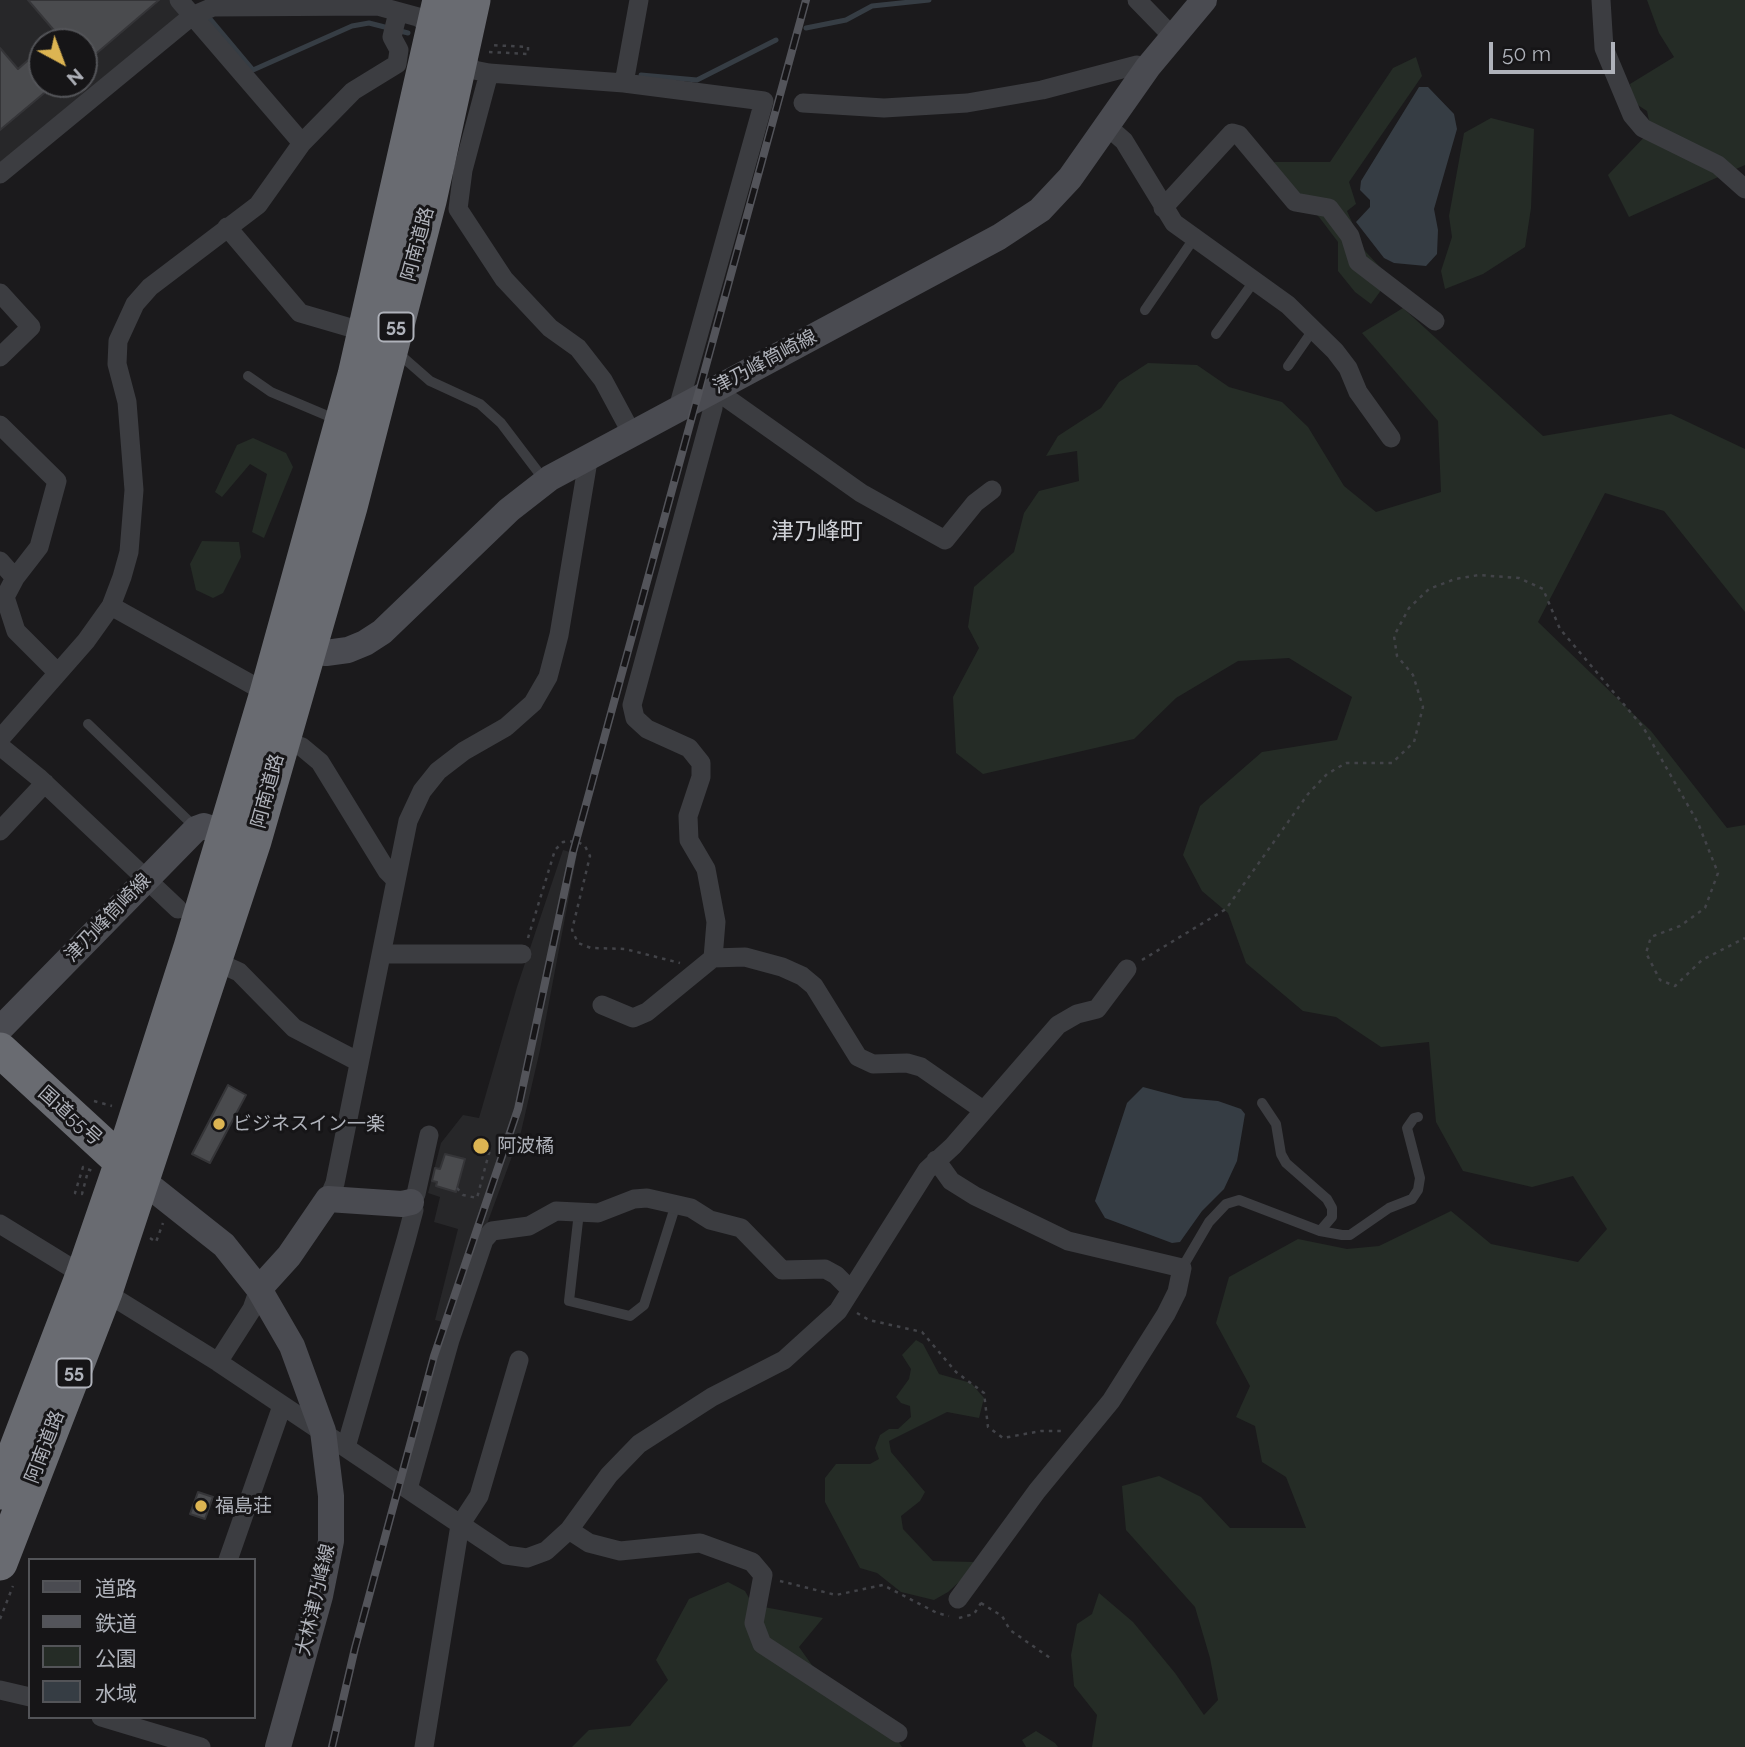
<!DOCTYPE html>
<meta charset="utf-8">
<style>
body{margin:0}
#map{position:relative;width:1745px;height:1747px;overflow:hidden;background:#1b1a1c;font-family:Raleway,"Noto Sans JP",sans-serif}
canvas{display:block}
.legend{position:absolute;left:28px;top:1558px;width:228px;height:161px;box-sizing:border-box;background:#161517;border:2px solid #535458;margin:0;padding:9px 12px;list-style:none;font-size:21px;color:#afb2ba}
.legend li{display:flex;align-items:center;gap:14px;height:35px}
.legend b{width:35px;border:2px solid #535458}
.north{position:absolute;left:28px;top:28px;width:70px;height:70px;box-sizing:border-box;background:#161517;border:2px solid #535458;border-radius:50%;rotate:139deg;font-size:19px;font-weight:700;line-height:28px;text-align:center;color:#afb2ba}
.north::after{content:'';display:block;margin:auto;width:24px;height:32px;background:#dcb452;clip-path:polygon(50% 0,100% 100%,50% 72%,0 100%)}
.scale{position:absolute;left:1489px;top:42px;width:126px;height:32px;box-sizing:border-box;border:4px solid #afb2ba;border-top:0;padding-left:9px;font-size:21px;line-height:24px;white-space:nowrap;color:#afb2ba;-webkit-text-stroke:5px #161517;paint-order:stroke}
</style>
<div id="map">
<canvas width="1745" height="1747"></canvas>
<ul class="legend">
<li><b style="height:9px;background:#4a4b51"></b>道路</li>
<li><b style="height:9px;background:#53545a"></b>鉄道</li>
<li><b style="height:19px;background:#252c26"></b>公園</li>
<li><b style="height:19px;background:#363d44"></b>水域</li>
</ul>
<div class="north">N</div>
<div class="scale">50 m</div>
</div>
<script>
const g = document.querySelector('canvas').getContext('2d');
g.lineJoin = 'round';
function paint(path, color) {
  g.fillStyle = color;
  g.fill(path, 'evenodd');
}
function toPath(rows) {
  const path = new Path2D();
  for (const r of rows) {
    path.moveTo(r[0], r[1]);
    for (let i = 2; i < r.length; i += 2) path.lineTo(r[i], r[i + 1]);
  }
  return path;
}
function trace(path, color, width, dash) {
  g.strokeStyle = color;
  g.lineWidth = width;
  g.lineCap = dash ? 'butt' : 'round';
  g.setLineDash(dash || []);
  g.stroke(path);
}
function write(font, color, halo, rows, align = 'center') {
  g.font = font + ' Raleway,"Noto Sans JP",sans-serif';
  g.lineWidth = 6;
  g.setLineDash([]);
  g.textBaseline = 'middle';
  g.strokeStyle = halo;
  g.fillStyle = color;
  for (const [text, x, y, turn = 0] of rows) {
    g.save();
    g.translate(x, y);
    g.rotate((+turn || 0) * Math.PI / 180);
    g.textAlign = isNaN(turn) ? turn : align;
    if (halo) g.strokeText(text, 0, 0);
    g.fillText(text, 0, 0);
    g.restore();
  }
}
const built = toPath([
 [0,0,170,0,184,16,0,167],
 [42,42,84,42,84,84,42,84],
 [563,850,577,854,540,1050,521,1132,450,1324,435,1320,458,1229,434,1222,440,1197,428,1193,441,1143,463,1115,479,1118,517,987]
]);
const green = toPath([
 [1647,0,1745,0,1745,165,1629,217,1608,175,1651,130,1647,111,1633,102,1630,84,1674,57,1659,33],
 [1416,57,1422,76,1349,182,1356,204,1347,211,1365,251,1390,278,1371,304,1355,292,1338,271,1338,242,1319,217,1285,184,1274,162,1330,162,1393,68],
 [1491,118,1534,129,1531,208,1525,247,1483,274,1445,289,1441,271,1452,237,1449,216,1464,133],
 [1403,308,1543,436,1671,414,1745,449,1745,612,1664,511,1605,493,1538,622,1651,731,1727,828,1745,825,1745,1747,1092,1747,1097,1715,1074,1686,1071,1655,1077,1624,1092,1614,1099,1593,1133,1622,1175,1673,1204,1715,1218,1700,1210,1658,1195,1607,1126,1530,1122,1486,1159,1476,1201,1497,1230,1528,1306,1528,1286,1477,1262,1462,1255,1426,1236,1417,1250,1386,1216,1323,1229,1277,1298,1239,1347,1249,1379,1246,1451,1211,1491,1244,1578,1262,1607,1229,1573,1176,1532,1187,1463,1171,1436,1122,1429,1042,1381,1047,1336,1017,1303,1011,1246,963,1228,913,1202,891,1183,855,1200,806,1262,752,1337,740,1352,697,1289,658,1238,661,1176,698,1134,739,983,774,956,753,953,697,979,648,968,627,974,587,1014,552,1024,513,1039,491,1079,481,1077,451,1046,456,1058,436,1101,408,1119,382,1148,363,1197,365,1229,387,1282,402,1308,427,1344,486,1376,512,1441,492,1438,421,1362,333],
 [253,438,286,453,293,467,264,538,252,532,267,474,250,464,222,497,215,492,237,445],
 [202,541,239,542,241,557,223,593,213,598,196,590,190,564],
 [916,1340,923,1344,939,1374,971,1383,984,1398,979,1418,947,1412,889,1441,891,1452,925,1492,920,1501,901,1516,903,1529,933,1561,974,1562,971,1571,948,1592,934,1600,901,1592,877,1573,860,1568,825,1502,825,1478,836,1464,870,1464,879,1459,875,1448,880,1435,889,1429,898,1429,911,1417,910,1406,901,1403,896,1397,909,1379,911,1369,902,1355],
 [728,1582,745,1591,753,1605,823,1618,799,1647,834,1696,894,1735,902,1747,572,1747,589,1730,630,1726,668,1680,656,1660,689,1599],
 [1036,1731,1055,1743,1058,1747,1026,1747,1022,1740]
]);
const water = toPath([
 [1419,87,1428,87,1454,114,1457,129,1434,209,1438,230,1437,254,1426,266,1394,263,1384,258,1356,222,1370,207,1370,200,1360,190,1361,181],
 [1143,1087,1184,1098,1218,1101,1241,1109,1245,1114,1237,1161,1224,1189,1202,1211,1180,1242,1172,1243,1105,1218,1095,1201,1127,1103]
]);
const stream = toPath([
 [206,14,253,70,352,26,369,23,408,33],
 [806,28,846,20,872,6,929,0],
 [641,75,697,80,776,40]
]);
const building = toPath([
 [28,0,159,0,84,64,84,42,64,42,28,0],
 [0,48,18,69,34,55,42,65,42,84,55,84,0,130,0,48],
 [228,1085,246,1095,210,1163,192,1154,228,1085],
 [445,1154,465,1159,456,1192,436,1186,437,1182,432,1181,435,1168,440,1169,445,1154],
 [198,1492,213,1497,205,1519,190,1514,198,1492]
]);
const path = toPath([
 [489,52,528,54,528,47,490,45],
 [528,938,555,850,563,842,576,841,585,846,590,856,572,930,578,943,591,948,625,949,680,963],
 [1142,960,1226,909,1308,794,1327,774,1346,763,1392,763,1414,742,1423,707,1413,675,1397,656,1394,636,1409,608,1429,589,1455,579,1479,575,1519,578,1543,589,1560,629,1643,727,1698,823,1718,873,1705,908,1680,926,1651,937,1646,953,1660,980,1675,986,1702,960,1745,938],
 [94,1101,112,1106],
 [87,1175,82,1194,75,1193,83,1167,92,1171],
 [457,1188,463,1195,477,1198,489,1153,492,1154],
 [150,1238,156,1242,163,1223],
 [857,1313,869,1320,922,1332,956,1372,984,1393,988,1427,1003,1438,1041,1431,1062,1431],
 [780,1581,836,1595,883,1585,937,1613,949,1616],
 [981,1603,1002,1616,1010,1630,1053,1660],
 [959,1618,974,1614,981,1603,978,1601],
 [0,1619,13,1586]
]);
const lane = toPath([
 [1145,310,1195,237],
 [1216,334,1255,280],
 [398,353,430,381,480,404,501,423,545,481],
 [1288,366,1313,330],
 [248,376,271,392,335,419],
 [88,724,196,828],
 [1262,1103,1276,1124,1281,1154,1286,1163,1327,1199,1332,1208,1332,1217,1320,1231],
 [579,1212,569,1301,630,1316,644,1305,676,1204],
 [1182,1268,1209,1222,1226,1204,1239,1200,1320,1231,1342,1235,1350,1235,1389,1208,1412,1199,1418,1190,1420,1178,1407,1128,1414,1118,1418,1117]
]);
const street = toPath([
 [179,0,302,143],
 [1137,0,1173,37],
 [1601,0,1604,48,1632,115,1643,128,1718,165,1745,189],
 [458,55,474,70,489,73,624,83,764,101,678,408],
 [489,73,463,170,458,209,504,279,550,328,578,348,603,380,631,432],
 [624,83,639,0],
 [803,103,884,108,967,103,1042,90,1137,65,1148,67],
 [1108,127,1124,141,1174,223,1288,305,1335,351,1348,368,1358,392,1391,438],
 [0,174,192,16,213,7,378,6,418,17,438,32],
 [1163,208,1232,133,1239,135,1295,202,1329,208,1350,236,1358,262,1435,321],
 [227,227,300,313,365,332],
 [0,293,31,327,0,357],
 [0,425,57,481,39,547,15,578,0,561],
 [15,578,5,597,16,631,58,673],
 [111,606,267,693],
 [0,739,86,641,111,606,122,577,129,552,134,490,127,402,117,364,118,341,135,304,150,287,258,205,302,143,353,91,397,64,399,50,392,37,398,12],
 [282,740,302,747,320,762,387,871,396,880],
 [0,746,38,777,178,909],
 [0,831,45,783],
 [381,954,522,954],
 [217,962,239,972,294,1028,359,1062],
 [602,1005,633,1018,647,1012,713,958],
 [983,1110,921,1067,907,1063,873,1064,858,1057,814,986,802,976,782,967,745,957,713,958,716,922,706,869,689,840,688,816,701,777,701,763,689,748,647,729,635,718,632,705,713,408,714,389,861,493,945,540,975,503,992,490],
 [936,1160,951,1181,975,1196,1068,1241,1182,1268,1177,1292,1166,1314,1111,1401,1037,1491,958,1599],
 [328,1199,335,1183,408,821,422,791,438,771,464,751,506,727,533,703,548,677,559,635,589,455],
 [0,1224,83,1275],
 [105,1292,218,1362,506,1555,527,1558,546,1551,569,1530,609,1475,639,1444,712,1397,784,1360,838,1311,927,1170,953,1146,1058,1025,1077,1014,1097,1009,1127,969],
 [218,1362,252,1309,259,1289],
 [346,1447,406,1240,414,1210,411,1202,416,1194,429,1135],
 [408,1489,450,1340,484,1240,492,1231,529,1226,556,1211,598,1213,634,1199,647,1198,691,1208,710,1220,741,1228,782,1270,825,1269,836,1275,851,1290],
 [569,1530,589,1543,620,1551,700,1543,752,1562,763,1575,754,1623,762,1644,898,1733],
 [228,1560,282,1406],
 [0,1690,30,1697],
 [101,1717,201,1747],
 [424,1747,460,1525,479,1496,519,1360]
]);
const secondary = toPath([
 [292,649,326,653,348,650,365,643,382,632,509,510,550,478,999,237,1040,210,1070,178,1148,67,1204,0],
 [0,1029,196,829,204,826,225,833],
 [142,1180,224,1245,259,1289,292,1346,323,1431,331,1496,331,1541,320,1596,278,1747],
 [259,1289,289,1256,328,1199,402,1204,411,1202]
]);
const highway = toPath([
 [0,1050,137,1176],
 [0,1492,83,1275,122,1162,191,947,267,693,355,375,440,0],
 [0,1563,105,1292,254,841,350,507,429,201,473,0]
]);
const rail = toPath([
 [332,1747,355,1648,434,1356,518,1109,573,852,806,0]
]);
const markers = [
 [219,1124,7,"#dcb452"],
 [481,1146,9,"#dcb452"],
 [201,1506,7,"#dcb452"]
];
const shields = [
 [396,327,35],
 [74,1373,35]
];
const shieldNames = [
 ["55",396,327],
 ["55",74,1373]
];
const streetNames = [
 ["阿南道路",418,244,-75],
 ["津乃峰筒崎線",765,362,-28],
 ["阿南道路",268,791,-75],
 ["津乃峰筒崎線",108,918,-46],
 ["国道55号",70,1116,42],
 ["阿南道路",45,1447,-69],
 ["大林津乃峰線",316,1600,-77]
];
const poiNames = [
 ["ビジネスイン一楽",233,1124],
 ["阿波橘",497,1146],
 ["福島荘",215,1506]
];
const quarterNames = [
 ["津乃峰町",817,532]
];
paint(built, '#272729');
paint(green, '#252c26');
paint(water, '#363d44');
trace(stream, '#363d44', 5);
paint(building, '#4a4b4e');
trace(building, '#353538', 2);
trace(path, '#424348', 2.5, [3.5, 5]);
trace(lane, '#3c3d41', 10);
trace(street, '#3c3d41', 19);
trace(secondary, '#4a4b51', 26);
trace(highway, '#696b71', 35);
trace(rail, '#53545a', 8);
trace(rail, '#161517', 5, [16]);
for (const [x, y, r, color] of markers) {
  const dot = new Path2D();
  dot.arc(x, y, r, 0, 2 * Math.PI);
  g.fillStyle = color;
  g.fill(dot);
  trace(dot, '#161517', 2.5);
}
for (const [x, y, w] of shields) {
  const box = new Path2D();
  box.roundRect(x - w / 2, y - 14.5, w, 29, 5);
  g.fillStyle = '#161517';
  g.fill(box);
  trace(box, '#afb2ba', 2);
}
write('bold 18px', '#afb2ba', null, shieldNames);
write('19px', '#afb2ba', '#161517', streetNames);
write('19px', '#afb2ba', '#161517', poiNames, 'left');
write('23px', '#cfd1d7', '#161517', quarterNames);
</script>
